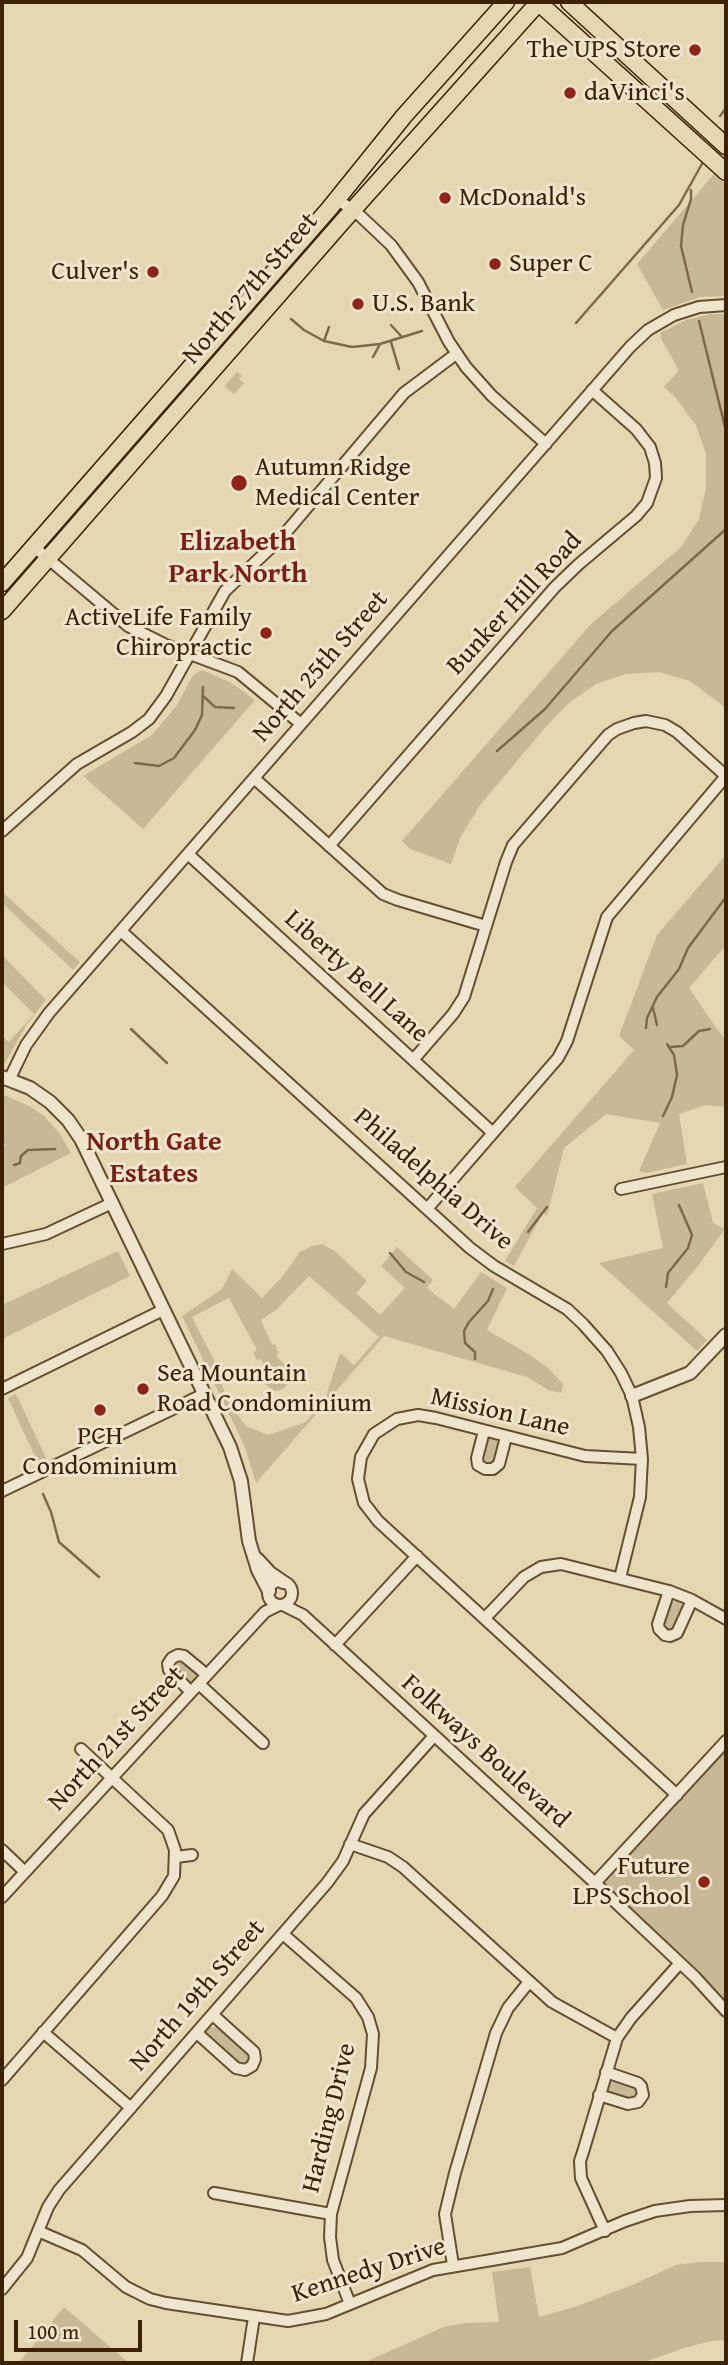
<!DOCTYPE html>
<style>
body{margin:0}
#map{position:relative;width:728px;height:2365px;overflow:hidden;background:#e6d7b3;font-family:"Gentium Book Plus",serif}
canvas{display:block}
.frame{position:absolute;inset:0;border:4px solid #3b2205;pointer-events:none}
.scale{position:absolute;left:14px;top:2320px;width:128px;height:32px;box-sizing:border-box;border:4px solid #3b2205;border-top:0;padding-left:9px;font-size:21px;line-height:24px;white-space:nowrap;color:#3b2205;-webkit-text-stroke:5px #efe5ce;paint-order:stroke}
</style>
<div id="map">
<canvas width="728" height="2365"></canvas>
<div class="frame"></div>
<div class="scale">100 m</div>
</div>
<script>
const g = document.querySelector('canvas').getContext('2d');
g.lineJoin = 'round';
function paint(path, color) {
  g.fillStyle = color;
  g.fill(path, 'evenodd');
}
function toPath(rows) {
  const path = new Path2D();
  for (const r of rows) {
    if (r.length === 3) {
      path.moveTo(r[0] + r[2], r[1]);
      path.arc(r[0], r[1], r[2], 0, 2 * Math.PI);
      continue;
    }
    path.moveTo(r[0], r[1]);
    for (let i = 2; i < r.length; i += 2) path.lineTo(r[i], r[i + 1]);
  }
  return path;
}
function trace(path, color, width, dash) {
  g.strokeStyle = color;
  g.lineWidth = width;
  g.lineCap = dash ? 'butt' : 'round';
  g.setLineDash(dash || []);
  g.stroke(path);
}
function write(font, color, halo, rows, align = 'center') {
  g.font = font + ' "Gentium Book Plus",serif';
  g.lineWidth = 6;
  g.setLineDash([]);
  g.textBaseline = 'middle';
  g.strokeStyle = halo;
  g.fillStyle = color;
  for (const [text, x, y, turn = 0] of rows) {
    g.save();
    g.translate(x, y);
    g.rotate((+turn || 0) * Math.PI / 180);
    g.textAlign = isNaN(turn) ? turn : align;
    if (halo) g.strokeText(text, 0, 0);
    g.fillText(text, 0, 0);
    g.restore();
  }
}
const green = toPath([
 [714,174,726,185,726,296,700,297,663,310,637,264],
 [710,314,726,314,726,708,690,681,659,672,626,674,596,684,570,702,549,723,480,805,460,838,451,864,410,849,402,841,591,624,681,547,699,519,706,488,706,454,696,425,675,397,664,387,679,370,660,337,662,336,660,333,686,320],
 [237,372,242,376,239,379,244,383,234,394,225,386],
 [202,670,230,682,255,700,143,829,83,776,152,735,177,705,193,675],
 [726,855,726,945,689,988,717,1029,726,1040,726,1107,705,1105,679,1114,687,1164,647,1173,639,1171,660,1123,606,1114,564,1148,547,1216,543,1213,514,1266,505,1261,537,1208,515,1187,634,1050,619,1036,657,935],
 [2,892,80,962,73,970,2,903],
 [2,955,46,1000,27,1024,5,1063,2,1062,2,1036,9,1042,34,1014,2,982],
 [2,1094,31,1107,44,1116,59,1133,71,1153,2,1188,2,1150,6,1145,2,1141,2,1121,4,1118,2,1116],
 [703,1183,713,1223,725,1229,698,1266,667,1303,707,1340,697,1351,599,1263,663,1248,652,1194],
 [322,1244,335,1251,367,1281,356,1293,380,1315,405,1288,381,1266,397,1247,433,1280,427,1288,454,1309,481,1272,507,1288,487,1330,530,1355,548,1368,563,1384,561,1393,548,1390,527,1377,384,1336,256,1483,245,1447,182,1316,222,1289,232,1269,262,1298,283,1276,300,1252,312,1246],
 [309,1276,379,1337,354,1365,340,1353,325,1399,306,1422,268,1435,246,1426,228,1402,218,1373,220,1372,192,1317,229,1298,257,1350,253,1352,257,1360,261,1359,264,1366,262,1377,264,1383,274,1391,282,1390,291,1380,291,1370,278,1358,276,1354,279,1353,275,1344,272,1345,261,1320,276,1310],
 [118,1251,130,1276,2,1339,2,1305],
 [16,1394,47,1460,38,1463,8,1398],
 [490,1439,496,1439,499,1446,493,1464,485,1464,483,1457,487,1442],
 [677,1600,681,1603,682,1609,675,1627,668,1631,664,1629,663,1624,670,1604],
 [177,1661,182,1661,195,1672,197,1675,195,1680,190,1683,187,1682,173,1668],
 [726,1748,726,2003,693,1967,605,1885,606,1879],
 [209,2027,218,2028,248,2055,250,2059,246,2065,240,2065,208,2037,206,2032],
 [609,2081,633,2086,638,2094,630,2098,611,2092,607,2088],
 [699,2262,726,2262,726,2340,711,2341,684,2348,642,2363,363,2363,444,2327,465,2323,499,2322,492,2272,530,2267,539,2317,578,2306,632,2285,676,2265],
 [64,2307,129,2363,19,2363]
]);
const stream = toPath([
 [720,116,726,108],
 [691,190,691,199,683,225,681,246,692,292],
 [291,319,304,330,324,341,352,347,380,344,422,331],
 [699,321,726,431],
 [576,323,679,205,703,162],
 [391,325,402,337],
 [324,341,329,327],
 [391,342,399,369],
 [373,357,380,344],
 [203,696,215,707,234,708],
 [497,751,545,709,612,631,726,529],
 [135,763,159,766,174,758,195,730,202,715,203,687],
 [653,1008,657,1025],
 [646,1028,647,1018,657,997,679,969,688,948,726,897],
 [131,1029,167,1063],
 [670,1047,683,1046,699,1031,710,1029],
 [663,1116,672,1097,677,1075,674,1055,667,1044],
 [14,1165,20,1163,21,1156,28,1150,55,1149],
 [528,1232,547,1207],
 [390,1253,406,1272,424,1282],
 [666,1287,668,1273,688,1248,692,1235,679,1205],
 [475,1359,475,1352,465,1343,464,1331,469,1322,488,1301,493,1289],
 [43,1494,51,1512,59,1542,99,1577]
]);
const minor = toPath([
 [337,200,354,210,391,245,418,282,449,342,466,367,492,396,546,444],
 [33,546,128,626,166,645,238,672,301,724],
 [254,778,383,894,398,900,486,926],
 [2,831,77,764,132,732,149,719,166,696,225,591,282,537,404,393,456,354],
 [329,846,555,587,579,564,636,516,647,503,656,478,655,463,650,447,636,429,592,390],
 [188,854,493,1133],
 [121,931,470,1248,494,1266,567,1309,583,1324,607,1351,621,1373,632,1396,639,1427,642,1459,640,1497,620,1578],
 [413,1060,453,1014,464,997,506,862,513,845,608,735,617,729,634,723,646,721,665,725,677,732,726,776],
 [9,1080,26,1045,49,1013,630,347,648,330,674,315,699,307,726,305],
 [621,1189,726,1167],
 [427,1209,558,1058,567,1041,607,917,726,776],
 [2,1244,46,1234,112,1203],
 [2,1389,163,1310],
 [484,1431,477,1458,478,1465,485,1469,493,1469,499,1464,506,1437],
 [642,1459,585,1456,436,1418,418,1415,397,1419,374,1434,361,1457,358,1479,364,1503,378,1521,677,1795],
 [2,1491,204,1394],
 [280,1593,12],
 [669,1591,658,1624,659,1629,665,1635,670,1636,677,1633,692,1600],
 [283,1605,303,1615,595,1883,695,1977,726,2011],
 [485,1618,524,1577,541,1567,561,1564,669,1591,692,1600,726,1619],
 [335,1645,417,1556],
 [199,1684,263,1743],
 [191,1692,169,1670,168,1664,172,1658,178,1655,184,1656,207,1675],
 [350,1844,388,1857,403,1867,552,2002,617,2038],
 [2,1850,25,1872],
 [176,1857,192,1855],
 [595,1883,726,1741],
 [2,1897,265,1612,279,1605],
 [283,1934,356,1998,368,2017,373,2034,371,2068,331,2214,330,2237,333,2260,350,2304],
 [43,2032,131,2108],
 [197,2033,236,2068,245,2070,252,2066,255,2059,254,2052,213,2015],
 [2,2080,162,1896,174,1876,175,1850,168,1830,81,1749],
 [599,2095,628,2104,638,2102,643,2095,641,2086,638,2083,606,2072],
 [214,2193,331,2214],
 [38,2231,82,2250,126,2287,150,2299,166,2303,288,2321,326,2314,433,2270,562,2248,625,2221,655,2211,690,2206,726,2205],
 [605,2231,581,2178,580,2161,583,2152,617,2038,631,2018,680,1963],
 [453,2265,445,2214,455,2173,496,2033,508,2008,529,1982],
 [2,2289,27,2258,48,2207,59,2190,327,1883,343,1861,364,1814,434,1736],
 [247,2363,254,2317]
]);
const tertiary = toPath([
 [2,1077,30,1088,50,1102,68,1120,81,1139,230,1447,241,1481,249,1541,258,1570,269,1591],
 [632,1396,690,1373,726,1335],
 [257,1559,270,1573,283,1582]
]);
const primary = toPath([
 [538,2,726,172],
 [569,2,726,146],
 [2,583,329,209,404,116,506,2],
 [2,611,343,221,539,2]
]);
const markers = [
 [695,50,7,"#8f2418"],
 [570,93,7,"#8f2418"],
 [445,198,7,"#8f2418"],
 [495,264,7,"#8f2418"],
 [153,272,7,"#8f2418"],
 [358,304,7,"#8f2418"],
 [239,483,9,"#8f2418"],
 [266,633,7,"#8f2418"],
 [143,1389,7,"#8f2418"],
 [100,1410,7,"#8f2418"],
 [704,1882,7,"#8f2418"]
];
const poiNames = [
 ["The UPS Store",681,50,"right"],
 ["daVinci's",584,93],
 ["McDonald's",459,198],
 ["Super C",509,264],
 ["Culver's",139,272,"right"],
 ["U.S. Bank",372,304],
 ["Autumn Ridge",255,468],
 ["Medical Center",255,498],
 ["ActiveLife Family",252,618,"right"],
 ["Chiropractic",252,648,"right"],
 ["Sea Mountain",157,1374],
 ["Road Condominium",157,1404],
 ["PCH",100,1437,"center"],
 ["Condominium",100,1467,"center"],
 ["Future",690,1867,"right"],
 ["LPS School",690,1897,"right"]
];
const streetNames = [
 ["North 27th Street",251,289,-49],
 ["Bunker Hill Road",515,604,-47],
 ["North 25th Street",321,667,-49],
 ["Liberty Bell Lane",356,977,42],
 ["Philadelphia Drive",433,1180,41],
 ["Mission Lane",500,1413,13],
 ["North 21st Street",117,1739,-47],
 ["Folkways Boulevard",485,1752,42],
 ["North 19th Street",198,1996,-49],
 ["Harding Drive",330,2118,-76],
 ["Kennedy Drive",369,2271,-18]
];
const neighbourhoodNames = [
 ["Elizabeth",238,543],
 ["Park North",238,575],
 ["North Gate",154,1143],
 ["Estates",154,1175]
];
paint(green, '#c9b895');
trace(stream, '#7f694a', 2.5);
trace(minor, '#664f30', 14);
trace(tertiary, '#664f30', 16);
trace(primary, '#3b2205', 19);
trace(minor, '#efe5ce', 10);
trace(tertiary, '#efe5ce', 12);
trace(primary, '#e6d7b3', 16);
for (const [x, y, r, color] of markers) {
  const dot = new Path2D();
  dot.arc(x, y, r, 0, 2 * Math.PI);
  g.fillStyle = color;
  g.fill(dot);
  trace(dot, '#efe5ce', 2.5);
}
write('26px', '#3b2205', '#efe5ce', poiNames, 'left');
write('26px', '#3b2205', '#efe5ce', streetNames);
write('bold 28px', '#7a1f14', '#efe5ce', neighbourhoodNames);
</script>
